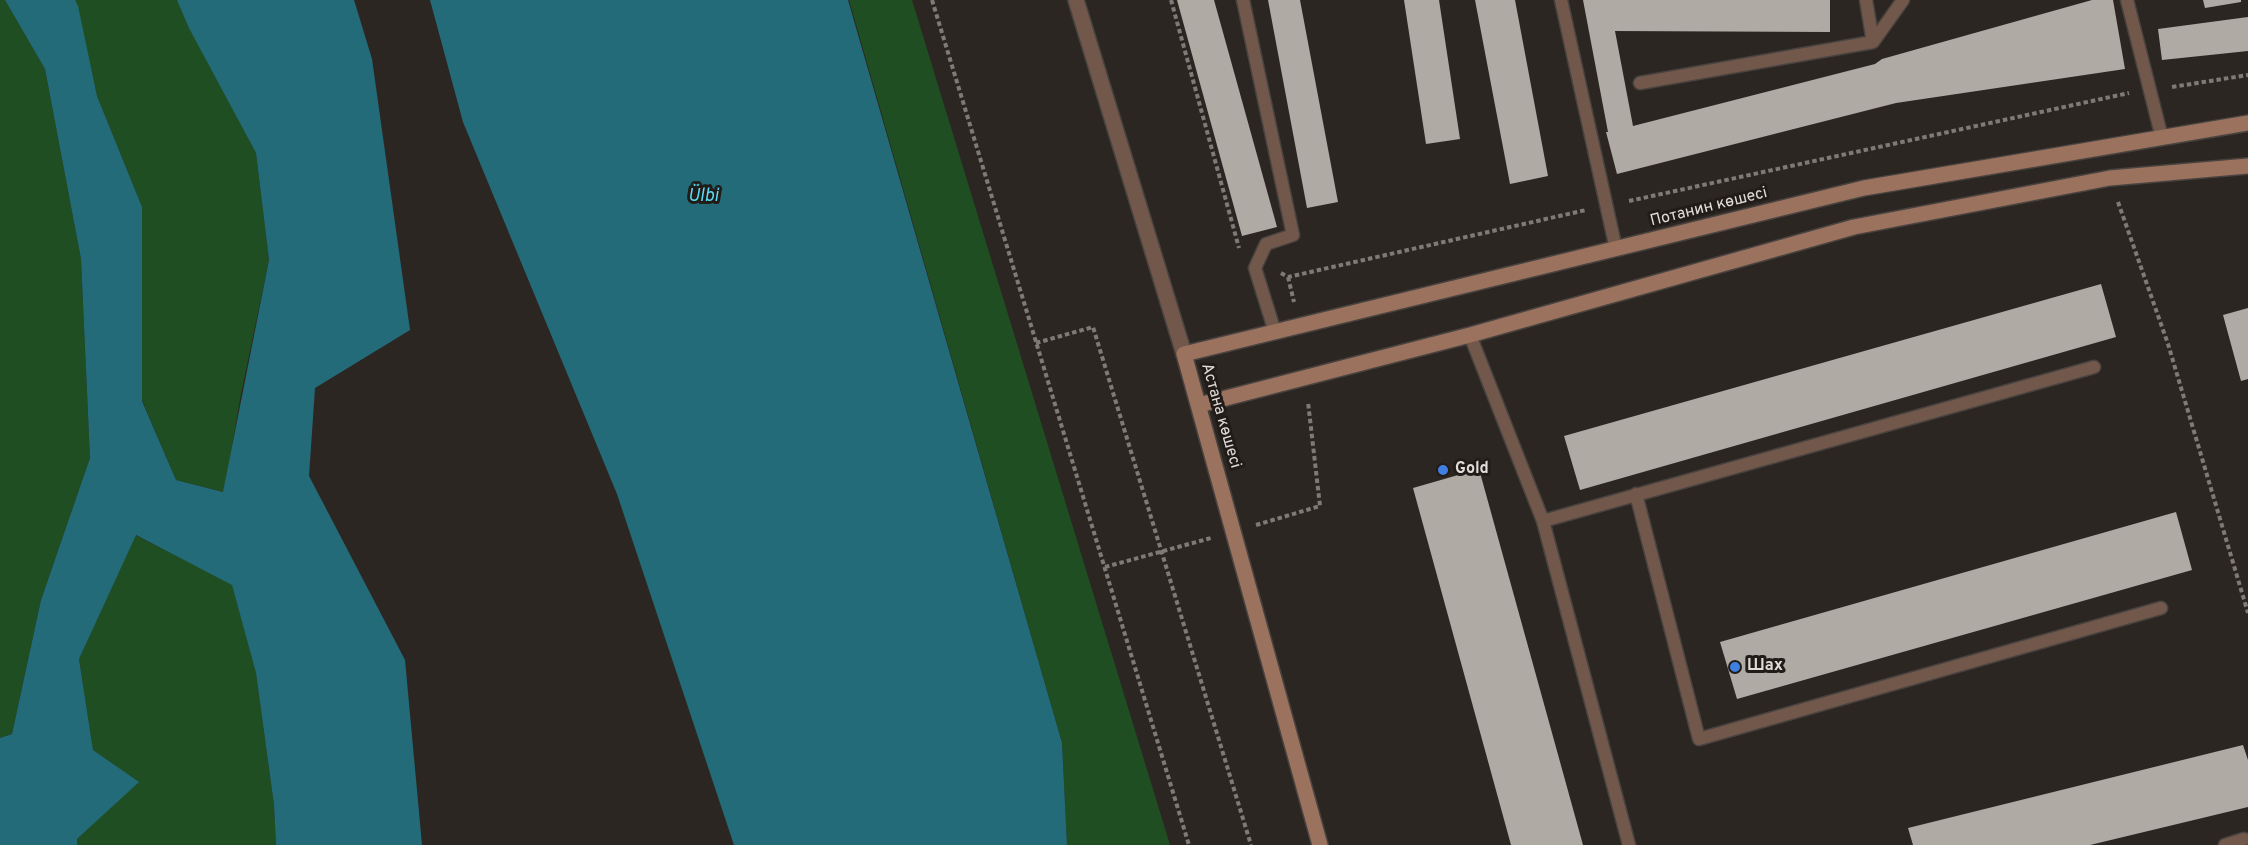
<!DOCTYPE html>
<meta charset="utf-8">
<style>
body{margin:0}
canvas{display:block;background:#2c2623}
</style>
<canvas width="2248" height="845"></canvas>
<script>
const g = document.querySelector('canvas').getContext('2d');
g.lineJoin = 'round';
function paint(path, color) {
  g.fillStyle = color;
  g.fill(path, 'evenodd');
}
function toPath(rows) {
  const path = new Path2D();
  for (const r of rows) {
    path.moveTo(r[0], r[1]);
    for (let i = 2; i < r.length; i += 2) path.lineTo(r[i], r[i + 1]);
  }
  return path;
}
function trace(path, color, width, dash) {
  g.strokeStyle = color;
  g.lineWidth = width;
  g.lineCap = dash ? 'butt' : 'round';
  g.setLineDash(dash || []);
  g.stroke(path);
}
function write(font, color, halo, rows, align = 'center') {
  g.font = font + ' Overpass,sans-serif';
  g.lineWidth = 6;
  g.setLineDash([]);
  g.textBaseline = 'middle';
  g.strokeStyle = halo;
  g.fillStyle = color;
  for (const [text, x, y, turn = 0] of rows) {
    g.save();
    g.translate(x, y);
    g.rotate((+turn || 0) * Math.PI / 180);
    g.textAlign = isNaN(turn) ? turn : align;
    if (halo) g.strokeText(text, 0, 0);
    g.fillText(text, 0, 0);
    g.restore();
  }
}
const green = toPath([
 [0,0,5,0,45,69,81,259,90,458,41,600,12,734,0,738],
 [75,0,178,0,190,28,256,153,269,260,241,394,224,492,176,480,142,400,142,207,97,96],
 [849,0,912,0,1170,845,1067,845,1062,743],
 [135,535,232,584,256,673,274,805,276,845,77,845,77,839,138,782,93,750,79,659]
]);
const water = toPath([
 [5,0,75,0,78,6,97,96,142,207,142,401,176,480,223,492,269,260,256,153,189,28,177,0,354,0,372,59,410,330,315,388,309,476,405,660,422,845,276,845,274,805,256,673,232,585,136,535,79,659,93,750,139,782,77,839,77,845,0,845,0,738,12,734,41,600,90,458,81,259,45,69],
 [430,0,848,0,1062,743,1067,845,734,845,617,494,463,122]
]);
const building = toPath([
 [1177,0,1214,0,1277,227,1242,236],
 [1268,0,1300,0,1338,202,1307,208],
 [1404,0,1439,0,1460,139,1426,144],
 [1475,0,1515,0,1548,176,1510,184],
 [1583,0,1830,0,1830,32,1615,31,1633,126,1875,64,1882,59,2092,0,2113,0,2125,69,1896,103,1617,174,1606,132,1608,132],
 [2203,0,2241,0,2241,2,2205,8],
 [2248,17,2248,51,2162,60,2158,29],
 [2101,284,2116,337,1580,490,1564,436],
 [2248,308,2248,379,2241,381,2223,315],
 [1479,469,1583,845,1511,845,1413,488],
 [2176,512,2192,570,1737,699,1720,642],
 [2243,745,2248,760,2248,807,2090,845,1913,845,1908,828]
]);
const path = toPath([
 [932,0,1189,845],
 [1171,0,1239,248],
 [2172,87,2248,75],
 [1629,201,2129,93],
 [2118,202,2168,344,2248,613],
 [1281,273,1288,277,1586,210],
 [1288,277,1294,302],
 [1036,343,1093,327,1251,845],
 [1256,525,1320,506,1308,402],
 [1105,567,1211,538]
]);
const service = toPath([
 [1243,0,1293,235,1266,244,1255,268,1275,332],
 [1561,0,1616,249],
 [2127,0,2162,138],
 [1873,42,1903,0],
 [1640,83,1873,42,1866,0],
 [1470,335,1543,521,2094,367],
 [1636,494,1699,739,2161,608],
 [1543,521,1629,845],
 [2225,845,2244,839]
]);
const minor = toPath([
 [1076,0,1184,354]
]);
const secondary = toPath([
 [1199,405,1470,335,1854,227,2110,178,2248,166],
 [1320,845,1184,354,1864,188,2248,123]
]);
const markers = [
 [1443,470,6,"#3f7fe0"],
 [1735,667,6,"#3f7fe0"]
];
const streetNames = [
 ["Потанин көшесі",1709,208,-14],
 ["Астана көшесі",1220,416,74]
];
const poiNames = [
 ["Gold",1455,470],
 ["Шах",1747,667]
];
const waterNames = [
 ["Ülbi",703,197]
];
paint(green, '#1f4e22');
paint(water, '#246b79');
paint(building, '#afaaa3');
trace(service, '#494340', 15);
trace(minor, '#494340', 18);
trace(secondary, '#494340', 18);
trace(path, '#7f7a77', 4, [4.5, 3]);
trace(service, '#72584a', 12);
trace(minor, '#72584a', 15);
trace(secondary, '#9b725d', 15);
for (const [x, y, r, color] of markers) {
  const dot = new Path2D();
  dot.arc(x, y, r, 0, 2 * Math.PI);
  g.fillStyle = color;
  g.fill(dot);
  trace(dot, '#221c19', 2);
}
write('16px', '#e0dcda', '#221c19', streetNames);
write('bold 16px', '#e0dcda', '#221c19', poiNames, 'left');
write('italic 18px', '#59def8', '#221c19', waterNames);
</script>
